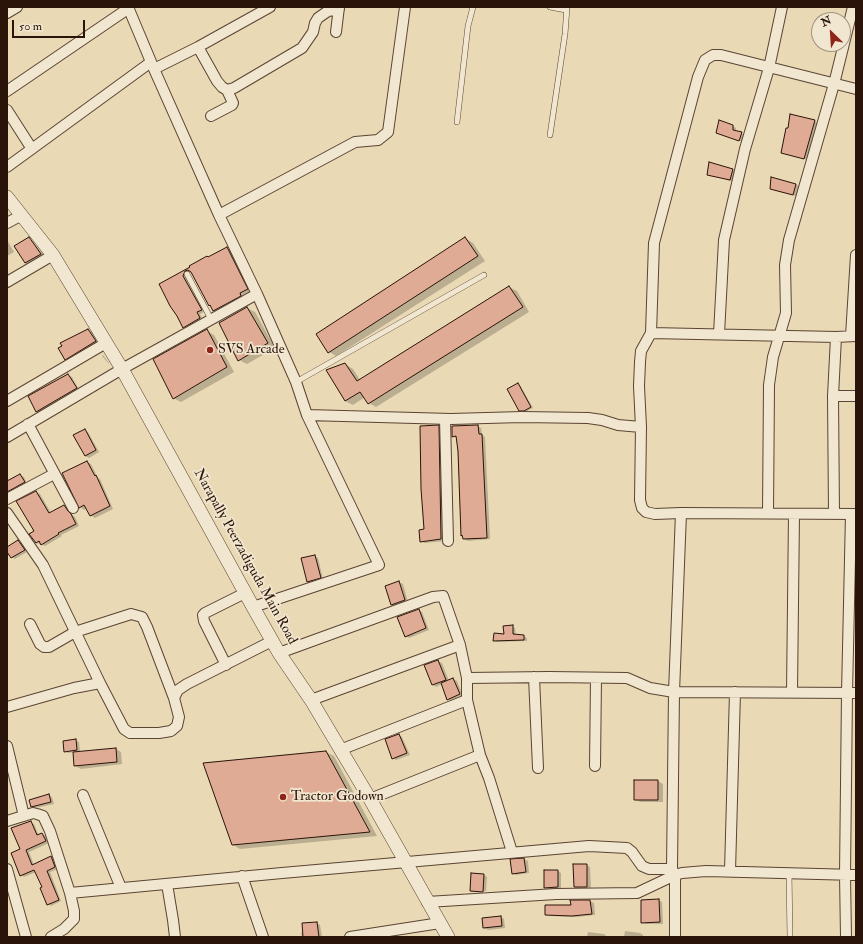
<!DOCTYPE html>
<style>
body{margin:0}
#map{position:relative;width:863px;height:944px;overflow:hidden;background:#e9d9b5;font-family:"IM FELL Double Pica",serif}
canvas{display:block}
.frame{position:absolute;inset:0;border:8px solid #2a1308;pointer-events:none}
.north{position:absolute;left:811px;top:12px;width:40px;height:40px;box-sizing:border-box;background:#f1e6cf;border:1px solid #a1927f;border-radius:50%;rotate:335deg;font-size:11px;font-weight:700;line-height:16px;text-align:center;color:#2a1308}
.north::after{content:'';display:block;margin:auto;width:14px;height:18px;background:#8f2418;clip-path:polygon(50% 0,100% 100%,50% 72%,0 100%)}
.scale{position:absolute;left:12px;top:20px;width:73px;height:18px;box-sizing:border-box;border:2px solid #2a1308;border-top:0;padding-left:5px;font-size:12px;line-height:14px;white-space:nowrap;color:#2a1308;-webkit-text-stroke:3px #f1e6cf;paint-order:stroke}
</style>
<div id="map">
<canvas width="863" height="944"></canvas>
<div class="frame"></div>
<div class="north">N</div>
<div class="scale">50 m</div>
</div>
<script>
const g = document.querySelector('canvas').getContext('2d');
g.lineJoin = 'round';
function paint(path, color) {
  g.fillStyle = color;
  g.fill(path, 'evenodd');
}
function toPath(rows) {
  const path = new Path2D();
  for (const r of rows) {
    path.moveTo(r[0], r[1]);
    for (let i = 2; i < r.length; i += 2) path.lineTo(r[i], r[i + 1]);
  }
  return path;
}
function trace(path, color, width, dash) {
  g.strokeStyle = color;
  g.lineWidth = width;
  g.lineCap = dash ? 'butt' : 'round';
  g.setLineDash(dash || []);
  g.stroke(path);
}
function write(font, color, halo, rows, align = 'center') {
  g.font = font + ' "IM FELL Double Pica",serif';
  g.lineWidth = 3.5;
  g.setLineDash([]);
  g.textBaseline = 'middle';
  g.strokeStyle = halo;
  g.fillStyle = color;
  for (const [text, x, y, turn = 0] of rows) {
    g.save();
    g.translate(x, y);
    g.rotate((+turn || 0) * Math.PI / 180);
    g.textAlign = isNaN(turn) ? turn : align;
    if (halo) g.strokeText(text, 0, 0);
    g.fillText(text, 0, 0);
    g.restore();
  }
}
const shadow = toPath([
 [814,121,818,123,808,160,786,154],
 [733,126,736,128,736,132,745,135,743,142,717,133],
 [732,170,736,172,733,182,708,174],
 [795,184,799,186,796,196,771,189],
 [465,238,473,243,485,261,336,356,329,352],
 [29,239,32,241,44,255,29,265,25,263],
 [7,240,14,252,7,256],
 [227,248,231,250,250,291,242,295,244,298,217,312,209,305,192,272,189,272,187,274,204,312,200,314,203,320,187,329,184,327,160,284],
 [509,287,517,291,529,312,376,407,369,403,365,397,353,405,345,401,345,364,353,369,360,380],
 [247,308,255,312,275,348,247,364,239,360],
 [88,330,92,332,99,343,69,361,65,359,63,346],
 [207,331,214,335,234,372,181,402,173,398],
 [103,355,109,363,109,364,102,356],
 [68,375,72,377,79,390,40,414,37,412,29,397],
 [518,384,520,385,533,408,527,411,520,410],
 [438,426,442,428,445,541,425,543,421,541,425,530],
 [478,426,481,428,482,435,485,437,490,539,468,541,464,539,462,535,457,438,453,436],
 [85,430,88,432,99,452,89,458,85,456],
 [87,462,91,464,98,478,100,479,113,509,95,518,90,515,87,508,84,510,80,507],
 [20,475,24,477,27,484,7,494,7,482],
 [36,492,40,494,51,513,64,506,68,508,71,514,75,517,79,526,61,535,62,536,45,546,37,543,31,534,35,532],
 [18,542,22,544,27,552,15,559,11,557,7,548],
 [315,556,318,558,323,579,311,583,308,581],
 [399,582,403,584,408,602,395,606,391,604],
 [419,610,422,612,429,630,409,638,406,636],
 [512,626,515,628,516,636,524,636,527,638,527,641,497,642,494,640,505,635],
 [438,661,442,663,449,681,453,679,457,681,463,696,452,701,448,699,442,684,436,687,433,685],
 [399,735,402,737,410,755,396,760,393,758],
 [75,740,79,742,80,752,116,749,121,752,122,764,81,769,75,766,74,752,68,753,65,751],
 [326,752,334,756,377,836,240,849,233,845],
 [658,781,663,784,663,802,640,802,635,799],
 [49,795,52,797,54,804,35,808,32,806],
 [30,822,34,824,39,836,42,834,46,836,49,843,29,852,34,865,51,857,54,859,58,869,50,872,61,901,51,906,48,904,43,888,36,872,24,877,21,875,22,850],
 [524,859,528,861,529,873,516,875,513,873,511,860],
 [586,865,590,867,591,889,578,889,575,887],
 [545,871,558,871,561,873,561,889,548,889,545,887],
 [472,874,484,875,487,877,486,891,473,891,473,892,471,891],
 [659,900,662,902,663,924,646,924,642,922],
 [590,901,594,903,595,915,576,917,550,916,546,914],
 [501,917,504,919,505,928,488,930,484,928],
 [317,923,320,925,322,937,302,937,301,933,304,932],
 [625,931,640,933,643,935,643,937,624,937],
 [588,932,604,934,607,937,587,937]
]);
const building = toPath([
 [790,114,815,120,804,159,781,153,786,128,788,128,790,114],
 [719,120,733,125,733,130,742,132,739,141,716,133,719,120],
 [709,162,733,169,730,180,707,175,709,162],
 [771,177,796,184,793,195,770,189,771,177],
 [29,237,41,254,25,263,14,246,29,237],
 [465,237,478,256,328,353,316,334,465,237],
 [227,247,248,289,240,293,241,296,213,311,210,305,209,306,191,272,188,270,185,271,183,276,202,310,197,312,200,318,183,328,177,316,170,306,159,284,190,267,189,266,207,256,208,257,227,247],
 [509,286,523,307,368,404,360,392,345,401,326,370,345,363,357,381,509,286],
 [247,307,268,343,238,361,219,323,247,307],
 [88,329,96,341,65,360,58,348,62,346,60,343,88,329],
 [207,329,227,367,173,399,153,359,207,329],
 [68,374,77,388,36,412,28,396,68,374],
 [518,383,531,407,524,411,519,411,507,389,518,383],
 [439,425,441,539,420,542,419,530,424,529,421,489,420,426,439,425],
 [478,425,479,434,482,434,483,455,487,538,463,539,462,535,461,536,458,451,456,436,452,437,452,426,478,425],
 [85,429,96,450,85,456,73,435,85,429],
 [87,461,95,476,96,475,110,506,90,516,84,505,79,508,62,473,87,461],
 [20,474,25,482,7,492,7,481,20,474],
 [36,491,49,513,64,505,68,511,71,514,76,524,58,533,59,534,41,545,39,541,36,543,29,534,34,531,16,501,36,491],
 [18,540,25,550,11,558,7,552,7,547,18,540],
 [315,555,321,578,307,582,301,558,315,555],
 [399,581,405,600,391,605,385,586,399,581],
 [419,609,426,628,405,637,397,617,419,609],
 [513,625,513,634,524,635,524,640,493,641,494,633,504,634,503,626,513,625],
 [438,660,446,680,432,685,424,665,438,660],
 [453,678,460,694,447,700,441,683,453,678],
 [399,734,407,753,392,759,385,739,399,734],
 [76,739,77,750,64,752,63,741,76,739],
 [116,748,117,762,74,766,73,752,116,748],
 [326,751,370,832,232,845,203,763,326,751],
 [634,780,658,780,658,800,634,800,634,780],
 [49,794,51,802,31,807,29,800,49,794],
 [31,821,37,835,42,833,46,841,26,850,32,865,51,856,55,867,47,871,59,900,47,905,40,888,42,887,34,870,20,876,11,853,20,849,11,828,31,821],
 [524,858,526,872,512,874,510,859,524,858],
 [573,864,587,864,587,887,574,887,573,864],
 [544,870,558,870,558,887,544,888,544,870],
 [471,873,484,874,483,892,470,891,471,873],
 [659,899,660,922,641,923,641,900,659,899],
 [570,900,590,900,592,914,572,916,545,915,545,905,571,905,570,900],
 [501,916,502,926,483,928,482,918,501,916],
 [317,922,319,937,303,937,302,923,317,922]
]);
const service = toPath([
 [550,7,566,10],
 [457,122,468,26,473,7],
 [550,135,565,34,567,7],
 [187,274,211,319],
 [296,382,484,275],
 [789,872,790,937]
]);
const minor = toPath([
 [128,7,154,69,219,215,257,294,296,382,307,415,451,419,522,417,588,418,602,420,618,425,641,427,639,386,640,362,641,351,651,333,654,243,698,77,705,60,713,55,721,55,856,89],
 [7,13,17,7],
 [336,32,339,7],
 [198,47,217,81,222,87,227,90,234,88,302,48,313,32,315,23,318,18,328,11,339,9],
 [154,69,198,47,270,7],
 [7,91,129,8],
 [7,110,32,149],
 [211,116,232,105,233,103,227,90],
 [7,167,151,62],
 [219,215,355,142,378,140,388,132,405,7],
 [7,223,22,215],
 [7,282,53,255],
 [651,333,836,337,856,336],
 [719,334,724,240,745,149,769,68,782,7],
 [851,336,856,255],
 [833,396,856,396],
 [7,401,106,343],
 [445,419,448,541],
 [28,424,73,508],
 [641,427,640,500,642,508,646,512,655,514,681,513],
 [7,437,122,369,257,294],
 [7,499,54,474],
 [7,513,43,565,100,683],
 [768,513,769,385,773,357,786,313,785,265,789,240,834,84,853,7],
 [834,514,833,396,836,337],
 [253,607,379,565,307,415],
 [30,624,40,644,44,647,49,647,75,632,131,614,142,617,147,627,174,698],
 [279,653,433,597,443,596,460,645,467,678,467,700,480,755,489,778,512,852],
 [226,665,204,621,203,615,205,613,245,593],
 [534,677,538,768],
 [467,678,549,677,627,678,650,688,674,692,856,693],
 [792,692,794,514],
 [311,700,460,645],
 [7,707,74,688,100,683,124,729,130,733,159,733,171,731,177,726,179,717,174,698,178,690,187,684,272,641],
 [7,746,24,816],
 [340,750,467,700],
 [595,766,596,678],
 [83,795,121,888],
 [370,799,480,755],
 [7,821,33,813,37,814,43,816,50,831,70,893,74,911,74,919,64,929,51,937],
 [7,869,26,937],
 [730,871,735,692],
 [242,876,263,937],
 [167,884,173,920,175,937],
 [70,893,282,873,589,846,627,848,632,852,642,866,649,869,672,869],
 [427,902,556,894,637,893,675,875,682,873,706,871,856,875],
 [350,937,440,923],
 [675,937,675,875,672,869,674,692,681,513,856,514],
 [846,937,845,875,847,693,851,514]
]);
const tertiary = toPath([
 [7,197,53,255,122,369,253,607,279,653,311,700,370,799,448,937]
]);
const markers = [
 [210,350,4,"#8f2418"],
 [283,797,4,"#8f2418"]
];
const poiNames = [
 ["SVS Arcade",218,350],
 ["Tractor Godown",291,797]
];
const streetNames = [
 ["Narapally Peerzadiguda Main Road",245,557,61]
];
paint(shadow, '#0003');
paint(building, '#e0ab95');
trace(building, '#2a1308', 1);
trace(service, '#5a4433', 6);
trace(minor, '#5a4433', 12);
trace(tertiary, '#5a4433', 14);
trace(service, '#f1e6cf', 5);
trace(minor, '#f1e6cf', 10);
trace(tertiary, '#f1e6cf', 13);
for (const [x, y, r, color] of markers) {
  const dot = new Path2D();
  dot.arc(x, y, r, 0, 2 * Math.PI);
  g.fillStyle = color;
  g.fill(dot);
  trace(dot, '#f1e6cf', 1.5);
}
write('14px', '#2a1308', '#f1e6cf', poiNames, 'left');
write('14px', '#2a1308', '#f1e6cf', streetNames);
</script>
